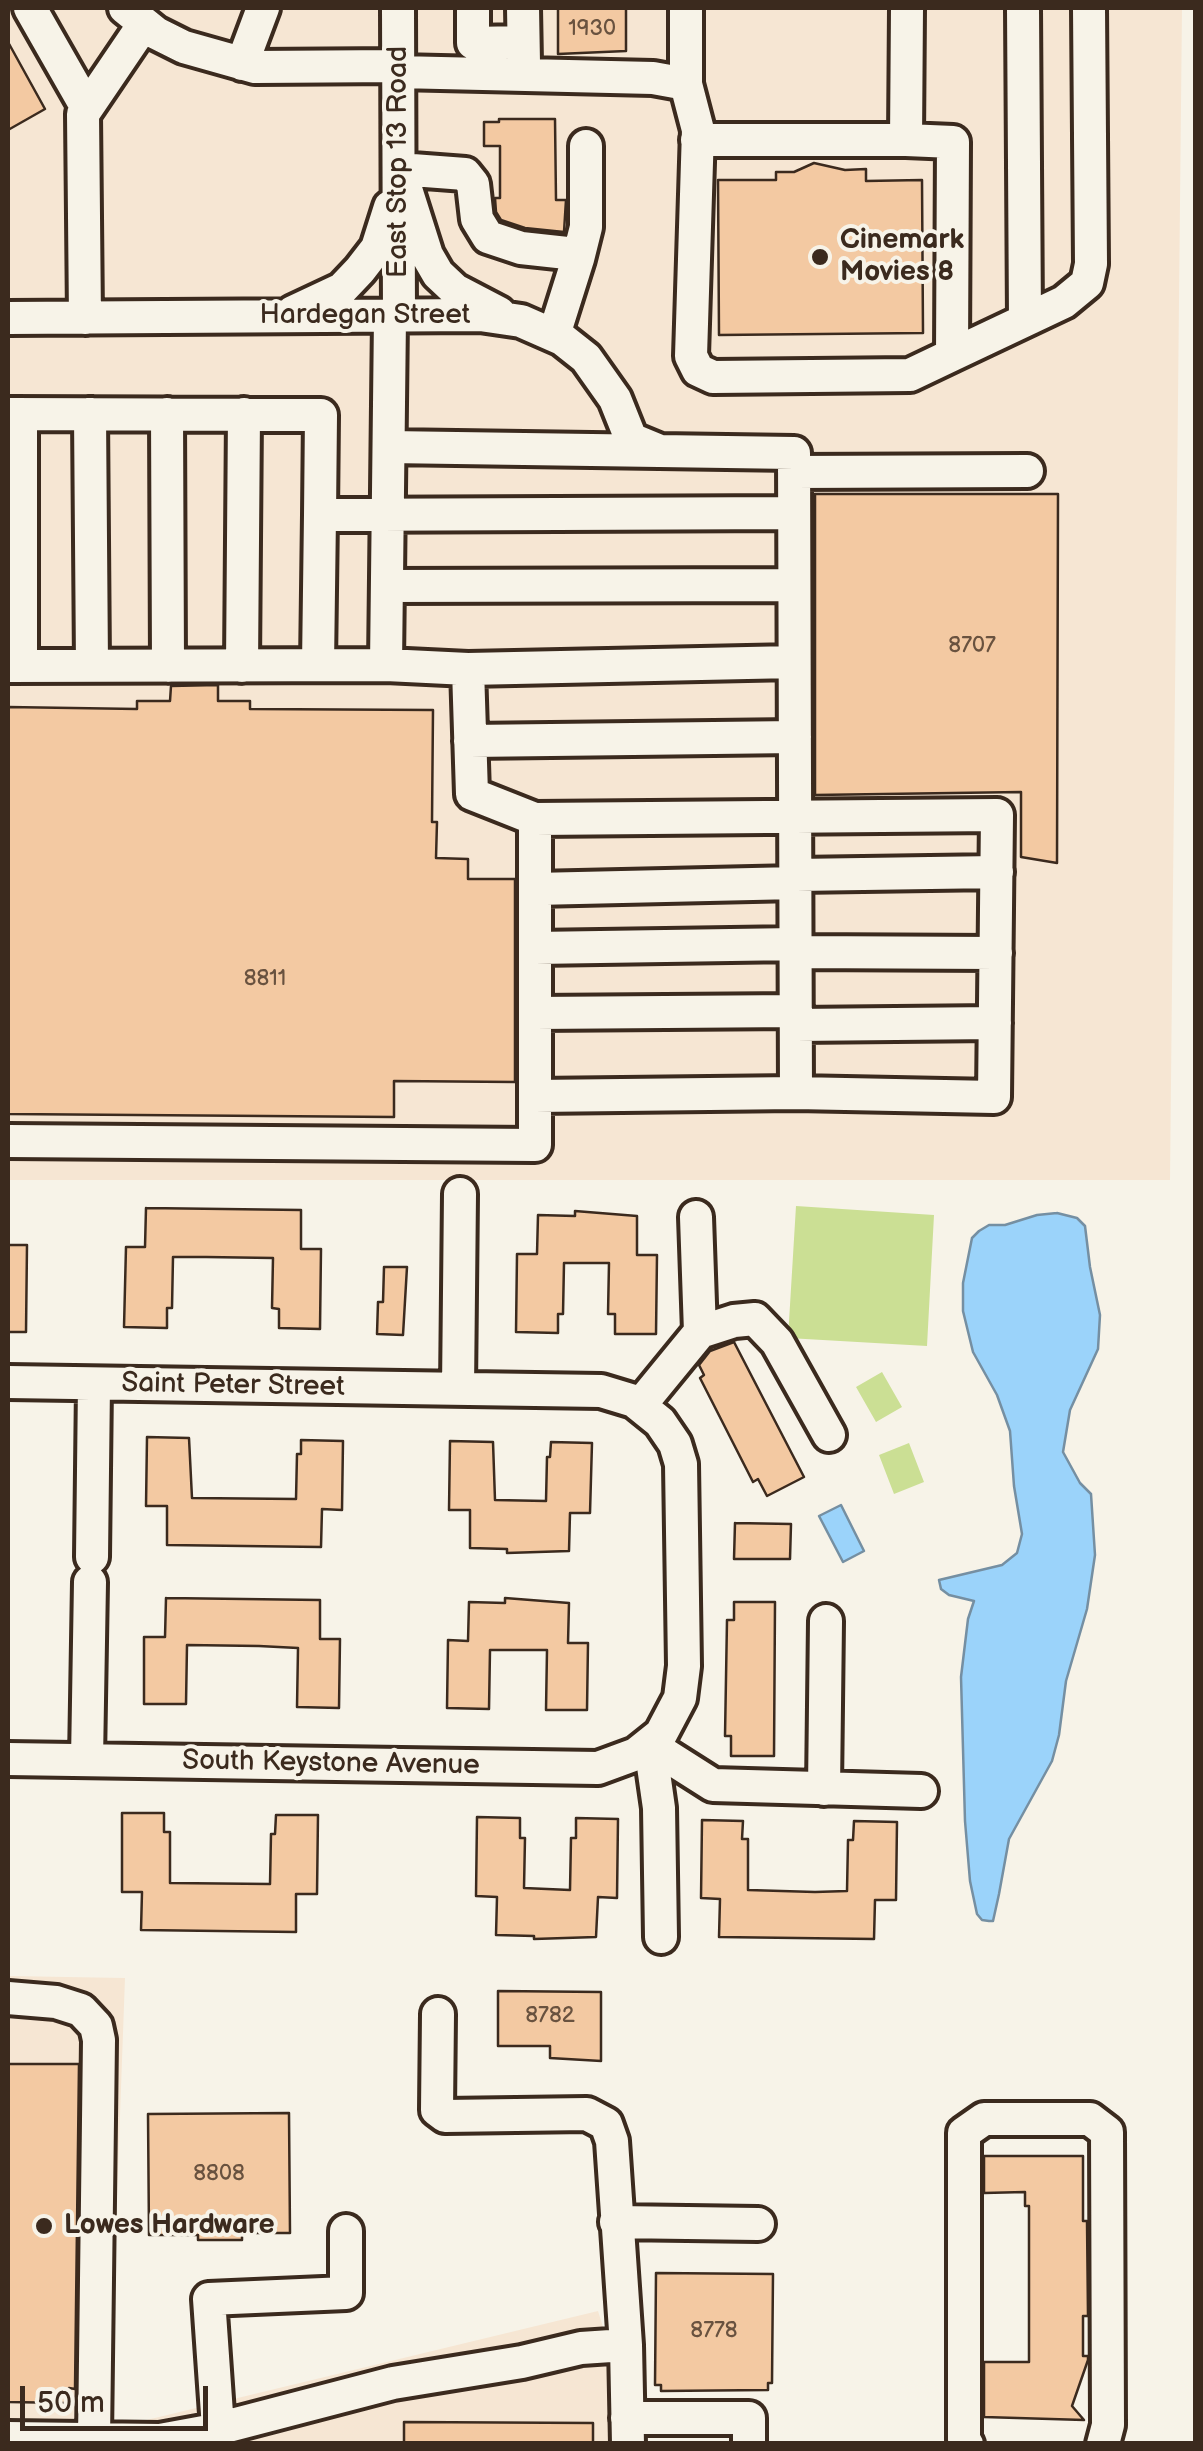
<!DOCTYPE html>
<style>
body{margin:0}
#map{position:relative;width:1203px;height:2451px;overflow:hidden;background:#f7f3e8;font-family:"Balsamiq Sans",sans-serif}
canvas{display:block}
.frame{position:absolute;inset:0;border:10px solid #3b2a1e;pointer-events:none}
.scale{position:absolute;left:20px;top:2386px;width:188px;height:45px;box-sizing:border-box;border:5px solid #3b2a1e;border-top:0;padding-left:12px;font-size:30px;line-height:35px;white-space:nowrap;color:#3b2a1e;-webkit-text-stroke:8px #f7f3e8;paint-order:stroke}
</style>
<div id="map">
<canvas width="1203" height="2451"></canvas>
<div class="frame"></div>
<div class="scale">50 m</div>
</div>
<script>
const g = document.querySelector('canvas').getContext('2d');
g.lineJoin = 'round';
function paint(path, color) {
  g.fillStyle = color;
  g.fill(path, 'evenodd');
}
function toPath(rows) {
  const path = new Path2D();
  for (const r of rows) {
    path.moveTo(r[0], r[1]);
    for (let i = 2; i < r.length; i += 2) path.lineTo(r[i], r[i + 1]);
  }
  return path;
}
function trace(path, color, width, dash) {
  g.strokeStyle = color;
  g.lineWidth = width;
  g.lineCap = dash ? 'butt' : 'round';
  g.setLineDash(dash || []);
  g.stroke(path);
}
function write(font, color, halo, rows, align = 'center') {
  g.font = font + ' "Balsamiq Sans",sans-serif';
  g.lineWidth = 8;
  g.setLineDash([]);
  g.textBaseline = 'middle';
  g.strokeStyle = halo;
  g.fillStyle = color;
  for (const [text, x, y, turn = 0] of rows) {
    g.save();
    g.translate(x, y);
    g.rotate((+turn || 0) * Math.PI / 180);
    g.textAlign = isNaN(turn) ? turn : align;
    if (halo) g.strokeText(text, 0, 0);
    g.fillText(text, 0, 0);
    g.restore();
  }
}
const built = toPath([
 [8,8,1182,8,1170,1180,8,1180],
 [8,1976,125,1978,109,2418,130,2424,598,2311,618,2375,618,2443,8,2444]
]);
const green = toPath([
 [796,1206,934,1215,927,1346,788,1338],
 [882,1372,902,1407,876,1422,856,1387],
 [909,1443,924,1482,894,1494,879,1455]
]);
const water = toPath([
 [1057,1213,1077,1218,1085,1226,1090,1267,1100,1315,1098,1349,1070,1410,1063,1452,1080,1483,1091,1494,1095,1555,1087,1609,1066,1681,1059,1735,1052,1761,1009,1839,999,1894,993,1921,989,1921,982,1920,977,1914,970,1881,965,1821,961,1677,968,1619,974,1601,949,1595,941,1589,939,1580,1002,1565,1017,1553,1022,1534,1014,1486,1010,1431,997,1395,973,1352,963,1311,963,1283,972,1238,979,1231,989,1225,1005,1225,1037,1215,1057,1213],
 [841,1505,864,1551,843,1562,819,1516,841,1505]
]);
const building = toPath([
 [558,8,626,8,626,51,558,54,558,8],
 [8,42,45,109,8,130,8,42],
 [499,119,555,119,556,200,566,200,564,232,525,228,501,220,496,212,495,198,500,198,500,146,484,146,484,122,499,122,499,119],
 [814,163,845,170,866,169,866,181,922,180,923,333,719,335,718,180,776,180,776,172,794,172,814,163],
 [815,494,1058,494,1057,863,1021,857,1021,792,815,795,815,494],
 [218,685,218,701,250,701,250,709,433,710,432,822,437,822,436,858,468,859,468,879,515,879,515,1082,394,1081,394,1117,8,1114,8,707,137,709,137,701,170,701,171,686,218,685],
 [146,1208,301,1210,301,1249,321,1249,320,1329,279,1328,279,1309,272,1308,273,1258,206,1257,173,1257,172,1308,167,1308,167,1328,124,1327,126,1247,145,1247,146,1208],
 [575,1211,637,1216,637,1255,657,1255,656,1334,615,1334,615,1314,608,1314,609,1263,564,1263,563,1314,558,1314,558,1333,516,1332,517,1254,537,1254,538,1215,575,1216,575,1211],
 [8,1245,27,1245,26,1332,8,1332,8,1245],
 [384,1267,407,1267,403,1335,377,1334,378,1302,383,1302,384,1267],
 [734,1342,804,1477,767,1496,758,1479,753,1482,700,1378,704,1375,699,1365,710,1351,734,1342],
 [147,1437,189,1438,192,1498,296,1499,297,1454,301,1454,301,1440,343,1441,342,1510,322,1509,321,1547,167,1545,167,1506,146,1506,147,1437],
 [450,1441,493,1442,495,1500,546,1501,547,1457,550,1457,551,1442,592,1443,590,1513,570,1513,569,1551,507,1553,507,1549,470,1548,470,1510,449,1510,450,1441],
 [735,1523,791,1524,790,1559,734,1559,735,1523],
 [166,1598,320,1600,320,1639,340,1639,339,1708,297,1707,298,1648,259,1646,187,1645,186,1704,144,1704,144,1637,165,1637,166,1598],
 [505,1598,569,1603,568,1643,588,1643,587,1710,546,1710,547,1650,490,1650,489,1709,447,1708,448,1640,468,1641,469,1602,505,1603,505,1598],
 [734,1602,775,1602,774,1756,731,1756,731,1736,725,1736,727,1620,734,1620,734,1602],
 [122,1813,164,1813,164,1832,170,1832,170,1883,270,1884,271,1834,275,1834,276,1815,318,1815,317,1894,296,1894,296,1932,141,1930,142,1892,122,1892,122,1813],
 [477,1817,520,1818,520,1838,525,1838,524,1888,570,1890,571,1838,576,1838,576,1818,618,1819,617,1898,598,1897,596,1937,534,1939,534,1936,496,1935,497,1897,476,1896,477,1817],
 [702,1820,743,1821,742,1839,748,1839,748,1890,815,1892,847,1891,848,1840,853,1840,854,1821,897,1822,896,1900,875,1900,874,1939,719,1937,720,1899,701,1898,702,1820],
 [498,1991,601,1992,601,2061,550,2058,550,2046,498,2046,498,1991],
 [8,2064,79,2064,75,2389,69,2388,68,2403,8,2402,8,2064],
 [289,2113,290,2233,242,2233,242,2240,198,2240,198,2235,149,2235,148,2114,289,2113],
 [984,2156,1083,2156,1083,2221,1087,2221,1088,2316,1083,2316,1083,2356,1088,2356,1088,2360,1072,2406,1084,2420,984,2417,984,2362,1029,2362,1029,2206,1025,2206,1025,2192,984,2193,984,2156],
 [656,2273,773,2274,772,2383,768,2383,768,2390,661,2391,661,2385,655,2385,656,2273],
 [404,2422,593,2423,593,2444,404,2444,404,2422]
]);
const minor = toPath([
 [30,8,87,108],
 [125,8,156,33,184,47,255,67,398,66],
 [398,8,399,317],
 [473,8,473,43,523,42],
 [523,8,524,63],
 [1023,8,1025,320],
 [242,64,263,8],
 [398,72,653,78,686,84,698,130,691,356,698,370,713,377,910,375,952,355,953,142,906,140,907,8],
 [686,84,686,8],
 [697,140,906,140],
 [399,169,465,174,473,184,477,219,488,237,521,248,567,253,578,259,554,335],
 [407,192,427,255,438,274,455,290,499,313],
 [578,259,586,227,586,146],
 [293,312,342,289,360,270,377,248,390,207],
 [8,318,480,315,521,321,562,339,586,358,615,399,631,439,660,451],
 [85,318,83,114,144,24],
 [952,355,1064,302,1087,283,1091,264,1089,8],
 [8,414,321,415,320,515,794,513],
 [21,414,21,666],
 [90,414,92,666],
 [167,414,168,666],
 [389,447,794,453,796,1093,535,1096],
 [794,472,1027,471],
 [387,586,794,585],
 [318,665,320,515],
 [8,666,386,665],
 [242,666,244,414],
 [468,669,794,662],
 [470,741,795,737],
 [535,819,997,815,994,1097,796,1093],
 [796,875,997,872],
 [535,889,796,883],
 [535,948,796,944],
 [796,952,996,953],
 [535,1013,796,1011],
 [796,1025,995,1023],
 [8,1141,535,1145,535,819,472,794,468,669,386,665,390,317],
 [696,1217,700,1332],
 [8,1382,601,1391,634,1401,660,1422,675,1444,681,1464,684,1666,680,1698,661,1734,636,1754,598,1768,8,1759],
 [458,1389,460,1194],
 [641,1404,700,1332,734,1321,755,1319,777,1342,829,1435],
 [92,1557,94,1384],
 [650,1745,713,1785,921,1791],
 [650,1745,659,1808,661,1937],
 [87,1760,90,1582],
 [824,1789,826,1621],
 [8,1998,56,2002,81,2010,96,2026,99,2040,94,2439],
 [438,2014,437,2110,445,2116,587,2114,606,2124,612,2141,626,2345],
 [616,2222,758,2224],
 [627,2418,749,2418,749,2444],
 [218,2428,209,2299,346,2293,346,2231],
 [8,2438,160,2440,209,2431,393,2383,522,2362,581,2348,626,2345,628,2444],
 [967,2444,964,2440,964,2133,984,2119,1090,2119,1107,2132,1108,2425,1103,2444]
]);
const markers = [
 [820,257,10,"#3b2a1e"],
 [44,2226,10,"#3b2a1e"]
];
const numberNames = [
 ["1930",592,29],
 ["8707",972,646],
 ["8811",265,979],
 ["8782",550,2016],
 ["8808",219,2174],
 ["8778",714,2331]
];
const streetNames = [
 ["East Stop 13 Road",399,162,-90],
 ["Hardegan Street",365,316],
 ["Saint Peter Street",233,1386,1],
 ["South Keystone Avenue",331,1764,1]
];
const poiNames = [
 ["Cinemark",840,241],
 ["Movies 8",840,273],
 ["Lowes Hardware",64,2226]
];
paint(built, '#f6e6d3');
paint(green, '#cbdf94');
paint(water, '#9bd3fa');
trace(water, '#758fa2', 2.5);
paint(building, '#f3c9a2');
trace(building, '#3b2a1e', 2.5);
trace(minor, '#3b2a1e', 40);
trace(minor, '#f7f3e8', 32);
for (const [x, y, r, color] of markers) {
  const dot = new Path2D();
  dot.arc(x, y, r, 0, 2 * Math.PI);
  g.fillStyle = color;
  g.fill(dot);
  trace(dot, '#f7f3e8', 4);
}
write('22px', '#69523f', null, numberNames);
write('28px', '#3b2a1e', '#f7f3e8', streetNames);
write('bold 28px', '#3b2a1e', '#f7f3e8', poiNames, 'left');
</script>
